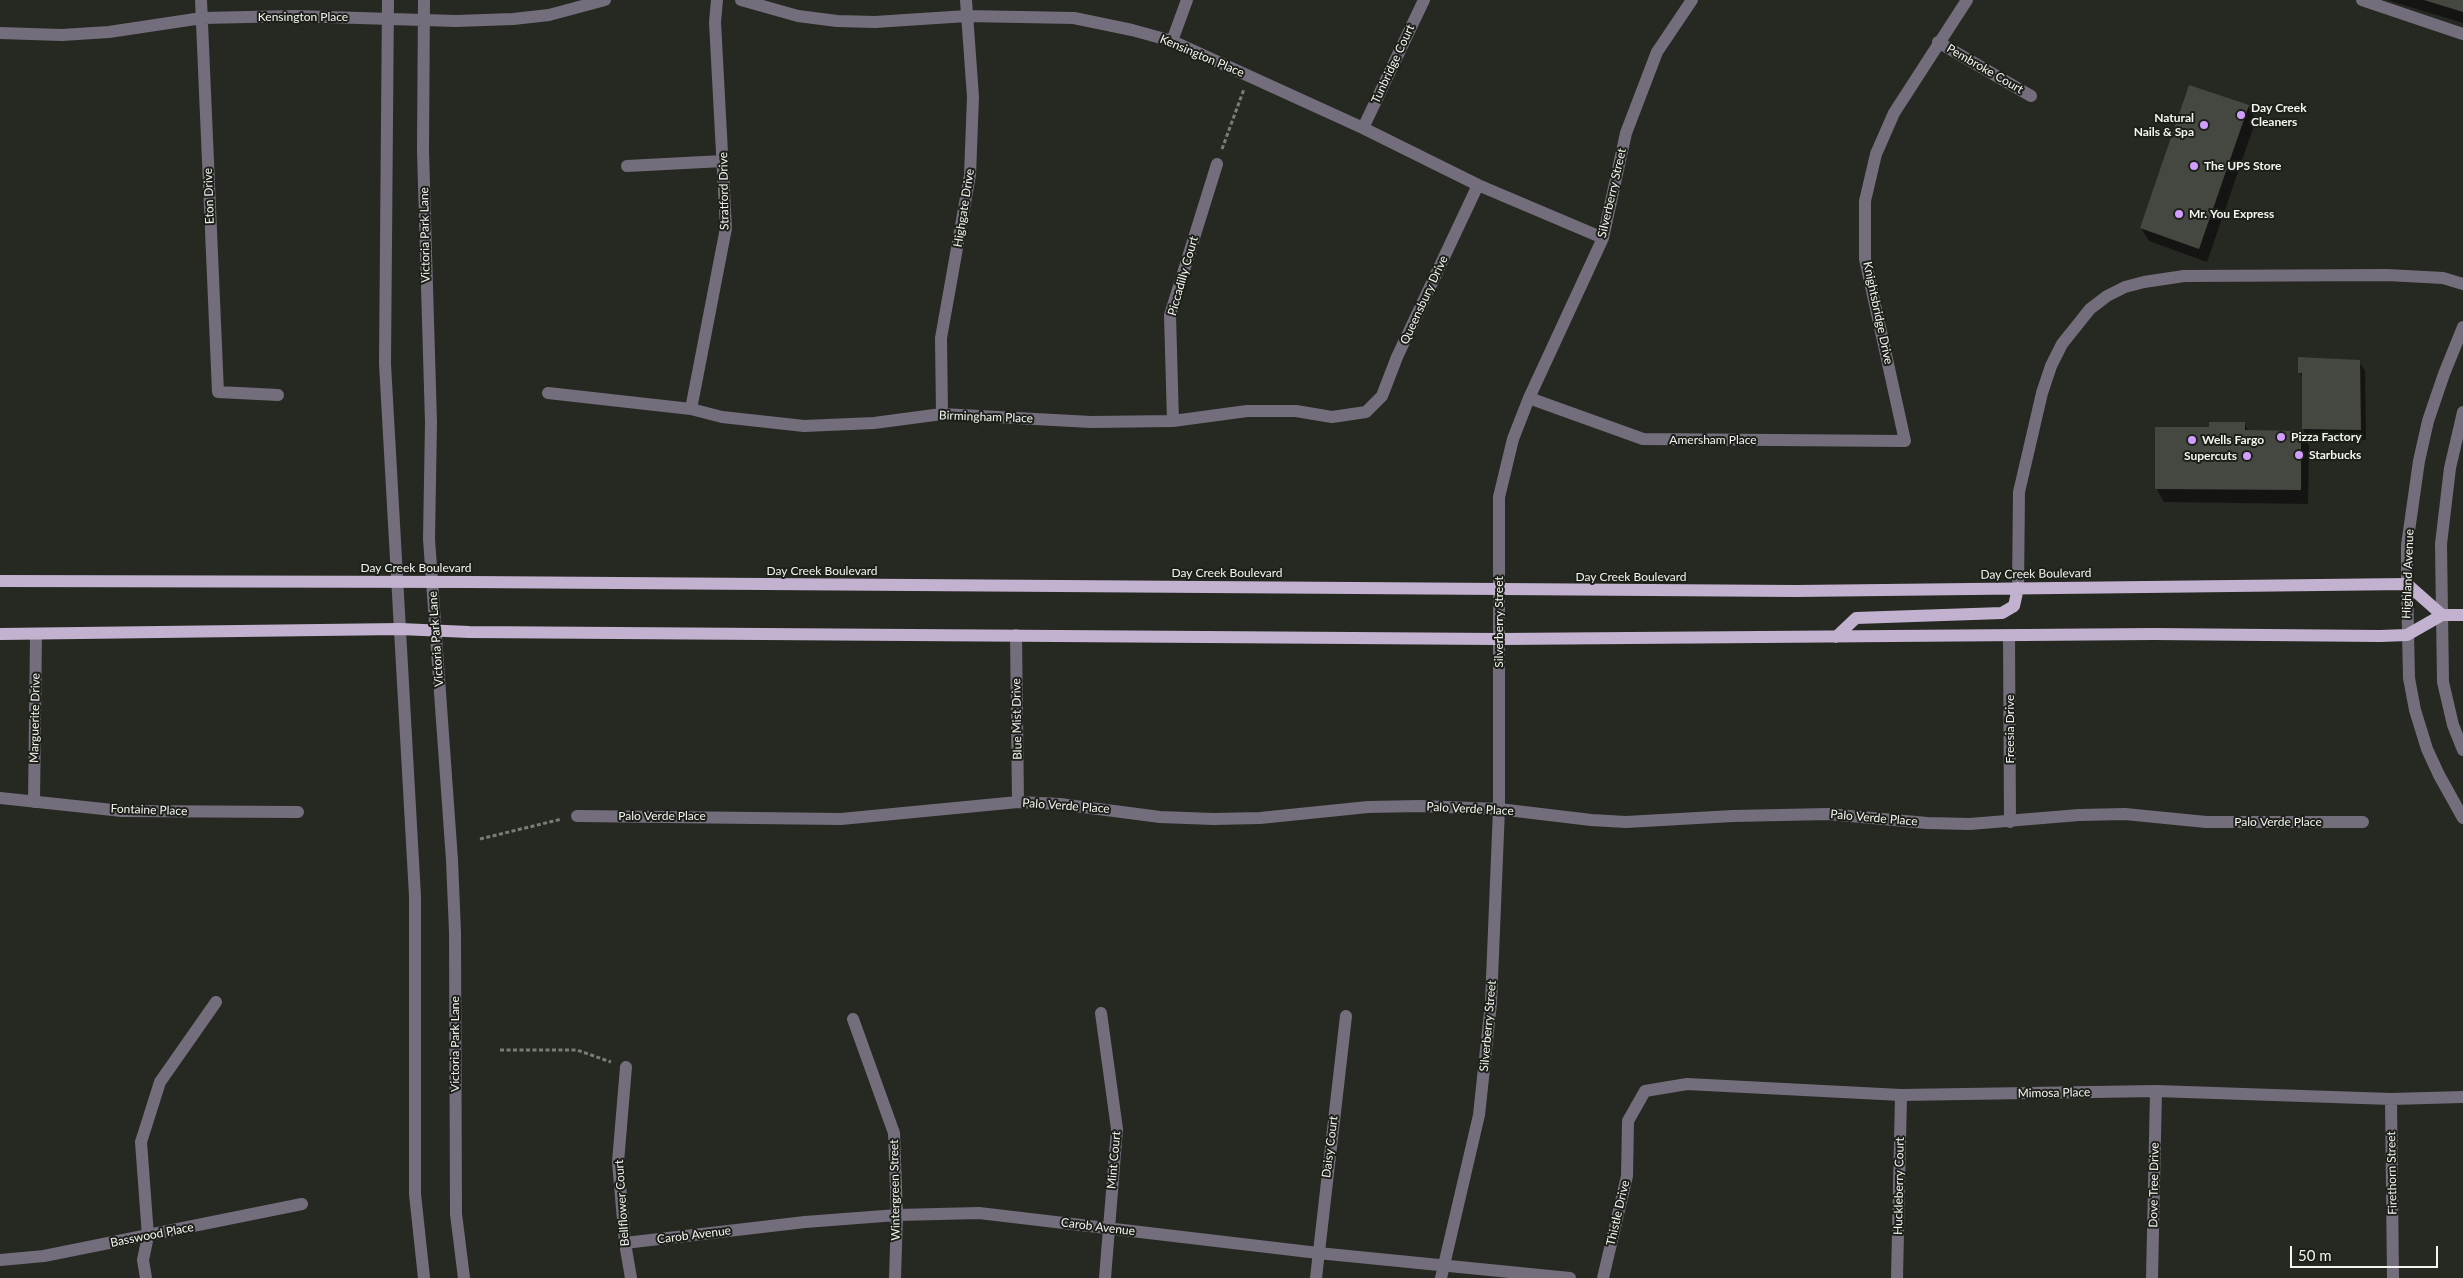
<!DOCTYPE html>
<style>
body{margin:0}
#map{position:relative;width:2463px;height:1278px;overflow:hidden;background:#262922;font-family:Lato,sans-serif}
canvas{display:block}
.scale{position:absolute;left:2290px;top:1246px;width:148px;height:22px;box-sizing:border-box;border:2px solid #f2f4ef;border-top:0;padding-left:6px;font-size:15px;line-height:18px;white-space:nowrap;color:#f2f4ef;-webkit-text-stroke:4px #1d1f19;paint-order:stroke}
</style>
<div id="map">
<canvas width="2463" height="1278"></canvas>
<div class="scale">50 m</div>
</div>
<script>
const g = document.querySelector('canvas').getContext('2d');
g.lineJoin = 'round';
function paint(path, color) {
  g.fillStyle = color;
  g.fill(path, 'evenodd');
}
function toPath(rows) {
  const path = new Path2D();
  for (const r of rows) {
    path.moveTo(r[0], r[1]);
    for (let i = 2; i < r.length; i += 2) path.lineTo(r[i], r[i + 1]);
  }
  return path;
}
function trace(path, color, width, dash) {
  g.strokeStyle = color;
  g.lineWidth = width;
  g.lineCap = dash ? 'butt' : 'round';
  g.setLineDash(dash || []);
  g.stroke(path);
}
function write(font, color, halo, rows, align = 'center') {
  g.font = font + ' Lato,sans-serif';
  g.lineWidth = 4;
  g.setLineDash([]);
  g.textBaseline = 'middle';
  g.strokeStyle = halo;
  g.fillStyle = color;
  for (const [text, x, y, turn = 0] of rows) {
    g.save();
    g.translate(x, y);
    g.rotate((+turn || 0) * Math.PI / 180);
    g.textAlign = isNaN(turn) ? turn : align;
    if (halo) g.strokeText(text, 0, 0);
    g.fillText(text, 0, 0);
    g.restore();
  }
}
const shadow = toPath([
 [2387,0,2463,0,2463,23],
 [2248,106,2256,120,2207,262,2149,241,2141,228],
 [2359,361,2365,371,2366,440,2309,439,2303,429,2303,379,2300,373],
 [2244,423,2249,432,2301,432,2309,446,2308,504,2164,502,2156,488,2210,428]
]);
const building = toPath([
 [2424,0,2463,0,2463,12],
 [2189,85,2249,105,2199,249,2140,228],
 [2298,357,2360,360,2361,430,2302,429,2302,373,2298,373],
 [2209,422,2245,422,2245,430,2301,431,2301,490,2155,489,2155,427,2209,427]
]);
const path = toPath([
 [1222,149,1244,89],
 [480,839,562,819],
 [500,1050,577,1050,611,1062]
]);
const minor = toPath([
 [201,0,218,392,278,395],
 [388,0,385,364,415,896,415,1194,424,1278],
 [424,0,423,151,431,422,429,539,452,860,455,932,456,1214,464,1278],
 [741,0,798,16,837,21,875,22,967,16,1074,18,1132,30,1172,41,1363,128,1478,185,1603,238],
 [2362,0,2463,34],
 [0,33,62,35,109,32,202,18,295,16,456,21,513,19,549,15,605,0],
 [1172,41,1187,0],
 [1938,42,2031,96],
 [1363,128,1424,0],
 [627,166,723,161],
 [2463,327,2444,374,2428,421,2419,461,2407,545,2407,584,2409,678,2415,710,2427,749,2439,775,2463,818],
 [548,393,691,409,722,417,804,426,874,423,942,414,1091,422,1173,421,1247,411,1296,411,1332,417,1366,412,1382,396,1397,357,1478,185],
 [1529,398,1643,439,1905,441,1865,259,1865,201,1876,154,1894,113,1967,0],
 [691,409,726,228,715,22,717,0],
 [2463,412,2450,468,2441,544,2443,682,2453,725,2463,750],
 [942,414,941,338,970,175,973,97,966,0],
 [1173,421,1170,315,1217,164],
 [2018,588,2019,492,2042,393,2051,366,2062,344,2090,309,2107,296,2125,287,2144,282,2184,276,2387,275,2443,278,2463,284],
 [1016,635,1018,802],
 [2009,635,2010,822],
 [0,798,122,811,298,812],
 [34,802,36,635],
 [577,816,841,819,1018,802,1060,804,1160,817,1213,819,1260,818,1368,807,1420,806,1499,809,1591,820,1626,822,1733,816,1828,814,1927,823,1970,824,2079,815,2125,814,2206,822,2363,822],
 [1101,1013,1117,1129,1105,1278],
 [853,1019,894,1133,897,1215,895,1278],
 [626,1067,618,1162,625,1243,631,1278],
 [2391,1099,2393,1278],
 [625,1243,805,1222,897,1215,979,1213,1318,1253,1570,1278],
 [0,1260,44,1256,302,1204],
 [146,1278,143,1260,148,1236,141,1142,160,1082,216,1002],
 [1316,1278,1346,1016],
 [1441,1278,1479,1115,1491,1003,1499,809,1499,497,1513,439,1529,398,1603,238,1626,133,1657,52,1692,0],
 [1603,1278,1627,1176,1628,1121,1645,1091,1687,1084,1901,1095,2156,1091,2391,1099,2463,1097],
 [1897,1278,1901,1095],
 [2152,1278,2156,1091]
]);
const major = toPath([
 [0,581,470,582,1796,591,2407,584,2442,615],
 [0,634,400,629,469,632,1499,639,2154,634,2380,636,2407,635,2442,615,2463,615],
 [1836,637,1856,618,2002,613,2014,606,2018,588]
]);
const markers = [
 [2241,115,5,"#d19dfe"],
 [2204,125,5,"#d19dfe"],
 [2194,166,5,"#d19dfe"],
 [2179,214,5,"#d19dfe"],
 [2281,437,5,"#d19dfe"],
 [2192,440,5,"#d19dfe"],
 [2299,455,5,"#d19dfe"],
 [2247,456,5,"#d19dfe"]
];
const streetNames = [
 ["Kensington Place",303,17],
 ["Kensington Place",1202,56,23],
 ["Tunbridge Court",1393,64,-65],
 ["Pembroke Court",1985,69,30],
 ["Stratford Drive",724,191,-91],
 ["Silverberry Street",1612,193,-77],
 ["Eton Drive",209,196,-92],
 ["Highgate Drive",964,208,-81],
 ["Victoria Park Lane",425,235,-91],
 ["Piccadilly Court",1183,276,-74],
 ["Queensbury Drive",1424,300,-65],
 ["Knightsbridge Drive",1878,313,78],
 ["Birmingham Place",986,417,2],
 ["Amersham Place",1713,440],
 ["Day Creek Boulevard",416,568],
 ["Day Creek Boulevard",822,571],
 ["Day Creek Boulevard",1227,573],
 ["Day Creek Boulevard",2036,574,-1],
 ["Highland Avenue",2408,574,-88],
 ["Day Creek Boulevard",1631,577],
 ["Silverberry Street",1499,622,-90],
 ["Victoria Park Lane",436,639,-94],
 ["Marguerite Drive",35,718,-89],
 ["Blue Mist Drive",1017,719,-91],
 ["Freesia Drive",2010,729,-90],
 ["Palo Verde Place",1066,806,4],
 ["Palo Verde Place",1470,809,3],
 ["Fontaine Place",149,810,2],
 ["Palo Verde Place",662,816],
 ["Palo Verde Place",1874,818,5],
 ["Palo Verde Place",2278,822],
 ["Silverberry Street",1488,1026,-85],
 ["Victoria Park Lane",455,1044,-90],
 ["Mimosa Place",2054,1093,-1],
 ["Daisy Court",1330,1147,-83],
 ["Mint Court",1114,1160,-85],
 ["Firethorn Street",2392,1173,-91],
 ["Dove Tree Drive",2154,1185,-89],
 ["Huckleberry Court",1899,1186,-89],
 ["Wintergreen Street",895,1190,-91],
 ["Bellflower Court",622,1203,-94],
 ["Thistle Drive",1618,1213,-77],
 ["Carob Avenue",1098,1227,7],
 ["Basswood Place",152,1235,-11],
 ["Carob Avenue",694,1235,-7]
];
const poiNames = [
 ["Day Creek",2251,108],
 ["Cleaners",2251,122],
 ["Natural",2194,118,"right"],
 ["Nails & Spa",2194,132,"right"],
 ["The UPS Store",2204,166],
 ["Mr. You Express",2189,214],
 ["Pizza Factory",2291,437],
 ["Wells Fargo",2202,440],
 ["Starbucks",2309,455],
 ["Supercuts",2237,456,"right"]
];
paint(shadow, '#0007');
paint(building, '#454841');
trace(path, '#7a7d76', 3, [4, 2.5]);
trace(minor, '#746d7c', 12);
trace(major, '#c2b2d0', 12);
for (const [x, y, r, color] of markers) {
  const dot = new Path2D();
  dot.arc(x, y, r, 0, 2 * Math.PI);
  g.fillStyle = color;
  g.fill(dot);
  trace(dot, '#1d1f19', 2);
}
write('12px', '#f2f4ef', '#1d1f19', streetNames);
write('bold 12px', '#f2f4ef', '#1d1f19', poiNames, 'left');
</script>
